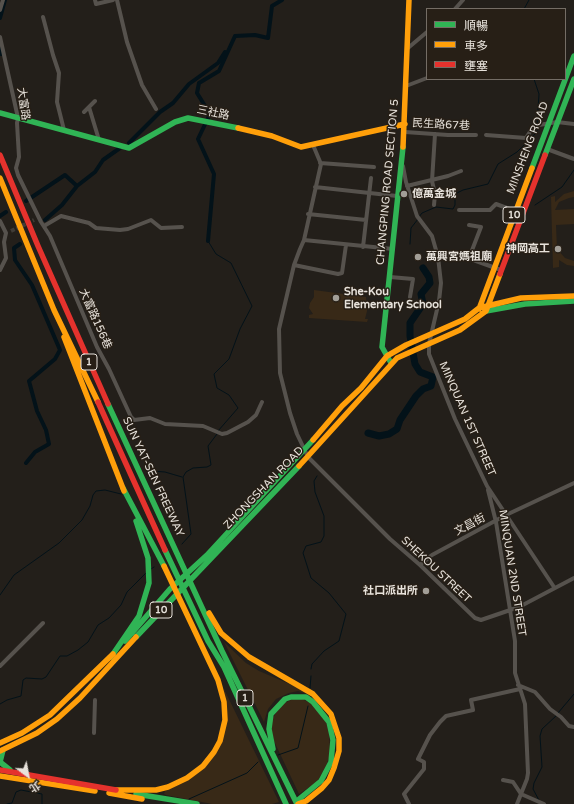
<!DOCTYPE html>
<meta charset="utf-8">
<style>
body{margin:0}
#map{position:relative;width:574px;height:804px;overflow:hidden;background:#231f1a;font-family:"Varela Round","Noto Sans TC",sans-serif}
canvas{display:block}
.legend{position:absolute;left:426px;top:8px;width:140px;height:72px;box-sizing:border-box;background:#271f16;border:1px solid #746d65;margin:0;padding:5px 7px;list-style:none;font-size:12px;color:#e7e2db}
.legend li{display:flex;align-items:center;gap:8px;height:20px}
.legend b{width:20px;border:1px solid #746d65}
.north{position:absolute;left:8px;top:756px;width:40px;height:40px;-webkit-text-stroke:3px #271f16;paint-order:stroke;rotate:148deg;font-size:11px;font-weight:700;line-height:16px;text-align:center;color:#e7e2db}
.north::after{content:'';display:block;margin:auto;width:14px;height:18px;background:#e7e2db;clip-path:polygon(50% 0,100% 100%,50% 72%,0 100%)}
</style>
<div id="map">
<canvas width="574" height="804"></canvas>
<ul class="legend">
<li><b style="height:5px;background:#30b455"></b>順暢</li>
<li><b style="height:5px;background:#ff9f0a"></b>車多</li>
<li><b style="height:5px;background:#e5322d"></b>壅塞</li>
</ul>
<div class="north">北</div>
</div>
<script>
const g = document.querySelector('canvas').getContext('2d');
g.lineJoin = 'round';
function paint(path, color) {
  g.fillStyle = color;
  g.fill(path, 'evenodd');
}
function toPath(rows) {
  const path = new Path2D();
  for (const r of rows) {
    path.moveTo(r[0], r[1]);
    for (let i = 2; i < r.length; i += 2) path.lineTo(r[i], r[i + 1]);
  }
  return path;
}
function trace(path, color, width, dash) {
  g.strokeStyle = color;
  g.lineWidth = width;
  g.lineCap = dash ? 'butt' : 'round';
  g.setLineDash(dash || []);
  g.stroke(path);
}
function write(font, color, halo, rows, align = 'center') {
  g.font = font + ' "Varela Round","Noto Sans TC",sans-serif';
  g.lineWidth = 3;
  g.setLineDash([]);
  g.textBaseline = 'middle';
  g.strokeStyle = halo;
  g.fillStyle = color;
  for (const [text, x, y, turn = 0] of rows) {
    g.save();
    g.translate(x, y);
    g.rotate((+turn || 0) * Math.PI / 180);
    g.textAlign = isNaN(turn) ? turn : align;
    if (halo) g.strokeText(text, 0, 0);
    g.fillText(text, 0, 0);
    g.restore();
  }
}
const green = toPath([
 [574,191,574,197,569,198,559,202,555,210,574,209,574,224,556,225,557,249,565,258,574,261,574,266,567,265,559,260,559,267,553,268,551,197,555,196,555,202,564,194],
 [314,290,366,297,367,311,365,319,368,319,367,322,309,318,309,315,313,314,309,308,310,303,314,297],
 [224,642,246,663,259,671,292,685,314,696,298,691,289,693,276,699,268,709,264,722],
 [224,689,279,802,272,804,212,804,166,795,164,794,165,791,190,780,222,740],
 [293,699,304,700,313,704,326,722,329,730,330,754,327,764,317,782,299,794,274,741,271,727,272,719,282,704]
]);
const stream = toPath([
 [524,9,529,0],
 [534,79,539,94,537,124],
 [535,205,562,187,574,170],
 [419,217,422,213,436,207,453,209,455,205,455,194,463,190,488,184,498,164,517,152,537,132,537,127],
 [208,241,216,254,231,263,252,306,240,329,229,359,214,374,217,388,229,395,238,408,218,431],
 [410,244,411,228,418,219],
 [147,474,152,471,165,472,182,477],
 [182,544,191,534,183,477,186,472,193,468,207,467,211,465,208,446,217,434],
 [151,569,154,567],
 [0,595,14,575,59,543,82,520,90,506,93,495,96,491,105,490,121,494],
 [311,669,312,664,324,651,339,641,346,614,329,593,311,578,303,553,306,546,321,542,324,536,324,516,315,492,314,481,317,476],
 [310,688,311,676],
 [0,704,7,700,21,696,23,680,26,678,42,679,46,677,60,656,67,656,78,650,88,642,98,625,109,618,121,605,127,592,146,573],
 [558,713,574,694],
 [278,755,298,748,308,706],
 [189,799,247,773,258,762],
 [540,802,533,789,534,783,542,767,540,736,542,729,556,716],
 [7,804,12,803,16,792,21,790,42,794,42,804]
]);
const canal = toPath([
 [0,18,5,0],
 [0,47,1,54],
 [129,143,160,112,173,103,189,84,218,63,225,52],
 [26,201,65,175,77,186],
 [0,216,6,212],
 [45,220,62,205,77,186,95,172,103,160,120,148],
 [208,241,214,174,198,139,210,114,197,93,199,83,219,71,235,36,255,35,268,38,272,6,282,0],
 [20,244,14,248,15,260,32,285,60,350,55,359,29,381,37,411,46,430,49,444,35,452,26,463]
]);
const river = toPath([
 [368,433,379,436,389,434,397,429,400,420,416,396,423,389,431,386,433,377,420,372,415,364,410,336,410,323,423,304,421,294,430,283,429,277,423,268]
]);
const streetTunnel = toPath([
 [11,231,34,220]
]);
const street = toPath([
 [95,0,96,4,113,0],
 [117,0,127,42,142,85,156,109],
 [455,9,463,0],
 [0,10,3,0],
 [43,17,53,55,59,73,57,102,64,130],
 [0,37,18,118,17,123,19,157,16,168,18,175,41,222,50,236,97,347,109,369,131,417,134,420,150,418,165,424,203,426,222,434,227,433,248,422,256,415,262,402],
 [408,48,427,32],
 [406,86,427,78],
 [89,107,99,140],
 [84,112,95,101],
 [405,132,448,135,476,135],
 [486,135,526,138,533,127,539,125,557,122,574,124],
 [547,149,574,159],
 [320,163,374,167],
 [403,166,406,182,417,216,432,236,438,257,441,283,439,301,429,344,429,354,455,419,487,486,554,587],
 [407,186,448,176,461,171],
 [315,187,397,196],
 [434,205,435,194,432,181,435,134],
 [459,210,490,210,496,204,515,211],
 [308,214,366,220],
 [0,221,6,233,4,242,6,258,0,270],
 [469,225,481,227,469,258],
 [44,226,61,216,89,223,96,228,120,230,128,229,151,220,161,228,182,227],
 [304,240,321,164,313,145],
 [363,247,371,178],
 [393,249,304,240,300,249,294,265,279,329,280,373,290,413,297,434,308,457,390,539,420,565,475,618,481,620,519,607,574,578],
 [438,257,453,254,465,257,501,270],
 [294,265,338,274,342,273,346,245],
 [390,277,413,279,410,297],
 [488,490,496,522,515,641,515,673,525,704,528,773,527,779,517,804],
 [420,565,432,555,506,515,574,483],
 [0,666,43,623],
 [518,685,535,692,550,709,561,717,569,726,574,727],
 [94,733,95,700],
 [503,780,513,782,521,794,544,804],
 [409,804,404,794,424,769,424,762,418,759,430,735,440,722,446,716,473,710,471,700,520,689]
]);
const fast = toPath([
 [0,113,129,148,175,122,188,118,238,128],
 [545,155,574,79],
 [532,168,574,56],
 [486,311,525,304,574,301],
 [391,363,382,347,403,147],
 [108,404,222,651,297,804],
 [123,488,164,566],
 [165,550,208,641,224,667,286,804],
 [136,637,299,466],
 [125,641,170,589,207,555,313,440],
 [111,657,139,616,149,583,148,558,136,521],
 [273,749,269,729,271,714,285,699,291,697,306,697,313,702,329,722,333,740,331,762,321,781,298,800],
 [3,750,0,762,10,770],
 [136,794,197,804]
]);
const slow = toPath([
 [238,128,272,136,301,147,405,124],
 [403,147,409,0],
 [0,178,54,310,98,402],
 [487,306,521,298,574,296],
 [479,309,532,168],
 [64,337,124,491],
 [313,440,342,406,361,388,387,356,406,345,465,319,479,308,487,306],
 [299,466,397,358,460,330,486,311,500,274],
 [209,613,221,633,249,657,313,694,331,714,339,738,339,751,334,768,329,780,322,788,306,801,298,804],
 [0,743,22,733,50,715,113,654],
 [0,751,37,733,57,719,80,698,136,637],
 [0,776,95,791],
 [112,790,156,790,168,787,187,778,203,766,214,752,220,741,225,720,224,702,218,680,164,566],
 [109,793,142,799]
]);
const jam = toPath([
 [0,155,38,246,108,404],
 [500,274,545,155],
 [98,402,165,550],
 [0,770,116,790]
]);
const markers = [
 [404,194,4,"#a29e97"],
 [558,249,4,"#a29e97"],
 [418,257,4,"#a29e97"],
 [336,298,4,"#a29e97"],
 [426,591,4,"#a29e97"]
];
const shields = [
 [514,215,22],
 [89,362,16],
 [161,610,22],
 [245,698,16]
];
const shieldNames = [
 ["10",514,215],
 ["1",89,362],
 ["10",161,610],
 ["1",245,698]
];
const streetNames = [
 ["大富路",23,104,82],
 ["三社路",213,113,12],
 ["民生路67巷",441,125,3],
 ["MINSHENG ROAD",528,148,-69],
 ["CHANGPING ROAD SECTION 5",388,182,-85],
 ["大富路156巷",95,319,66],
 ["MINQUAN 1ST STREET",467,419,66],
 ["SUN YAT-SEN FREEWAY",153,477,65],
 ["ZHONGSHAN ROAD",264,488,-46],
 ["文昌街",470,525,-28],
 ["SHEKOU STREET",436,570,43],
 ["MINQUAN 2ND STREET",512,573,81]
];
const poiNames = [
 ["億萬金城",412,194],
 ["神岡高工",550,249,"right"],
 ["萬興宮媽祖廟",426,257],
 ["She-Kou",344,292],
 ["Elementary School",344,305],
 ["社口派出所",418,591,"right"]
];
paint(green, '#382917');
trace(stream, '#031219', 1);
trace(canal, '#031219', 4);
trace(river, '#031219', 7);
trace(streetTunnel, '#403c37', 4, [4, 2]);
trace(street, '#56524d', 4);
trace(fast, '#30b455', 5.5);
trace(slow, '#ff9f0a', 5.5);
trace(jam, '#e5322d', 5.5);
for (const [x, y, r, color] of markers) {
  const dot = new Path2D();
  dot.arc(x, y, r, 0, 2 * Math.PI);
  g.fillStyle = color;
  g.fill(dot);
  trace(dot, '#271f16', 1.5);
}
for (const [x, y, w] of shields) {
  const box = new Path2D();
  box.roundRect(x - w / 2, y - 8, w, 16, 3);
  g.fillStyle = '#271f16';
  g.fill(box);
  trace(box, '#e7e2db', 1);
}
write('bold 10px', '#e7e2db', null, shieldNames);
write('11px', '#e7e2db', '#271f16', streetNames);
write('bold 11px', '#e7e2db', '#271f16', poiNames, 'left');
</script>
